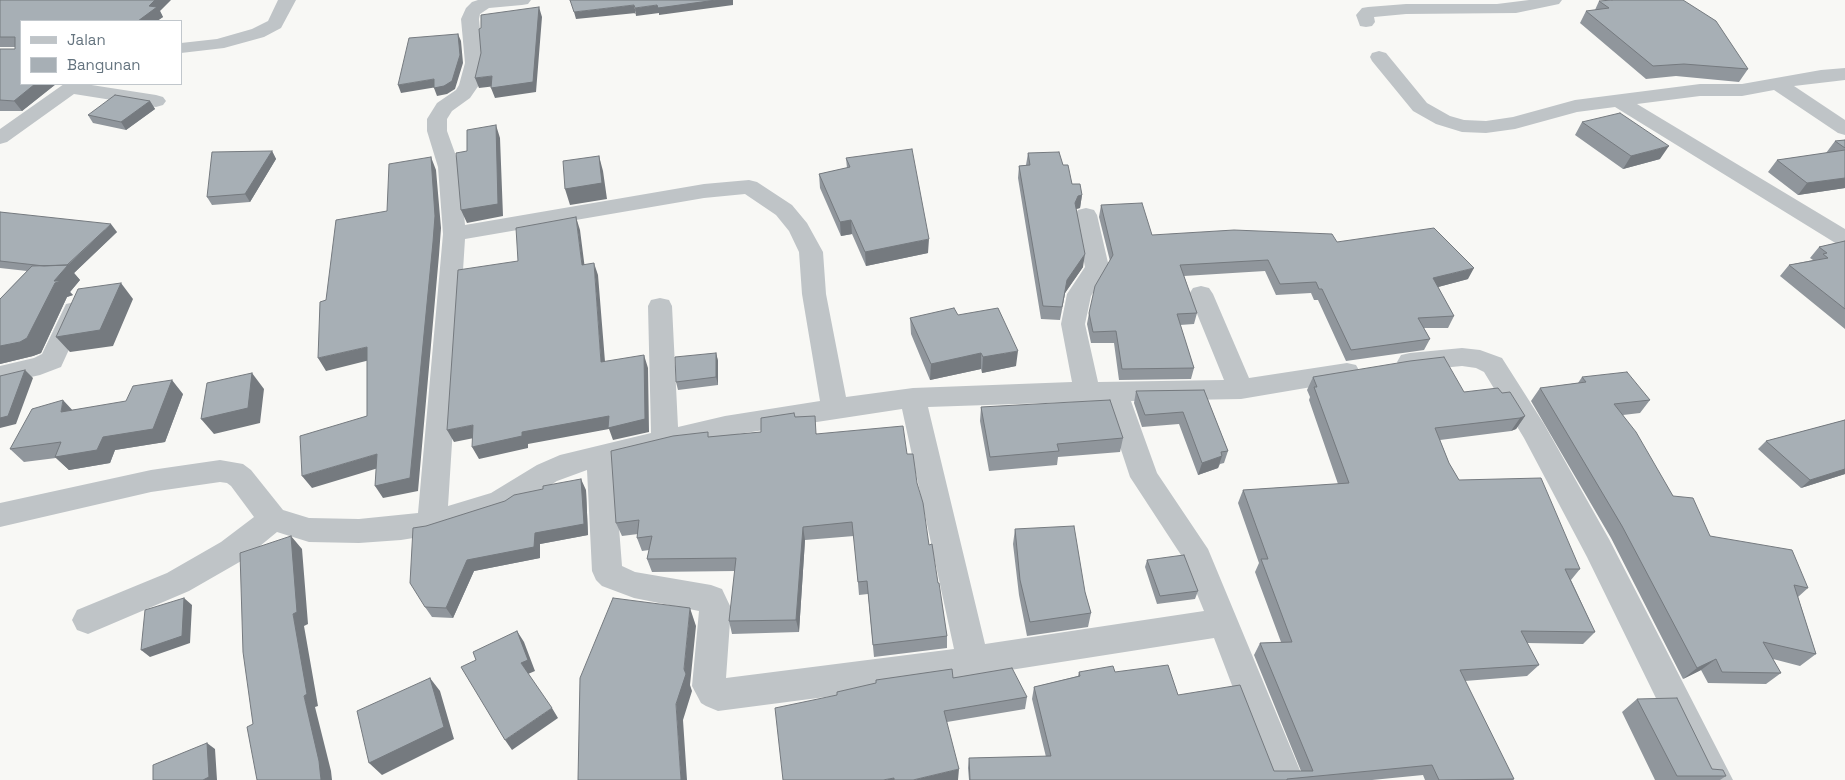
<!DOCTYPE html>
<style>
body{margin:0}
#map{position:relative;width:1845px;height:780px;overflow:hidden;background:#f8f8f5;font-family:"Space Grotesk",sans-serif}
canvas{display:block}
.legend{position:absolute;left:20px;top:20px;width:162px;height:65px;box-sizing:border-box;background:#fff;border:1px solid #c1c7cc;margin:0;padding:6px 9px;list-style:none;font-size:15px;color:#65747f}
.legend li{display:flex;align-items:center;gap:10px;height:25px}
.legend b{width:25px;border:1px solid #c1c7cc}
</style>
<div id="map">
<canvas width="1845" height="780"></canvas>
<ul class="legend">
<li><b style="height:6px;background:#bfc4c7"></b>Jalan</li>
<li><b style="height:14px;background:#a7afb5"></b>Bangunan</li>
</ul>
</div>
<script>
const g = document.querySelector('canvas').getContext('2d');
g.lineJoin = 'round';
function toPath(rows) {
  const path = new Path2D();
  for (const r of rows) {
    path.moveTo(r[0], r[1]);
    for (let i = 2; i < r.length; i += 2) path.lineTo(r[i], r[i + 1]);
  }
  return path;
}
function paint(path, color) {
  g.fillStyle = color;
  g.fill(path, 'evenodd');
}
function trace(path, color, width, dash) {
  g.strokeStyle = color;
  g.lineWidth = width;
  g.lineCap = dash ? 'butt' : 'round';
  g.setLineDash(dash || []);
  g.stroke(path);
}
const street = toPath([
 [278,0,296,0,281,28,264,37,224,48,181,53,181,43,217,39,252,29,268,21,278,0],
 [478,0,531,0,528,4,522,5,489,8,480,14,479,19,483,63,479,85,470,98,452,111,447,119,447,131,460,167,465,225,704,184,749,180,757,182,792,205,807,223,823,252,826,294,846,397,913,388,1072,382,1061,324,1067,294,1085,267,1075,215,1078,210,1086,208,1094,210,1097,215,1109,267,1091,296,1085,324,1098,382,1224,380,1189,294,1193,288,1201,286,1209,288,1213,294,1249,378,1347,363,1356,365,1360,372,1356,379,1347,381,1241,399,1131,401,1157,473,1208,549,1304,780,1268,780,1214,638,902,687,718,711,706,706,701,703,692,686,699,611,634,598,602,586,596,580,592,571,587,470,557,481,510,510,432,535,401,540,359,543,309,542,277,532,243,560,189,591,88,634,77,630,72,620,77,610,167,573,221,542,254,517,231,486,227,483,220,482,151,492,0,527,0,503,151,470,220,460,243,464,251,470,283,510,309,518,359,519,418,513,443,234,438,167,427,131,427,119,437,103,456,90,459,85,465,63,461,19,466,8,472,2,478,0],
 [745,194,776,215,789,231,799,252,802,294,820,401,725,416,678,427,672,306,669,300,660,298,651,300,648,306,651,433,560,455,537,465,491,493,448,506,465,239,704,198,745,194],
 [1105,401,1130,477,1181,555,1204,611,985,644,928,407,1105,401],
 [902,409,954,649,726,678,731,608,722,589,711,585,635,572,622,566,614,463,725,436,902,409],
 [1529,0,1562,0,1559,4,1516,13,1406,14,1374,17,1375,22,1372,26,1366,27,1360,26,1356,15,1362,8,1368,7,1406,4,1497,4,1529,0],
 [1379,51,1386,53,1427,103,1450,116,1464,120,1486,121,1513,117,1575,100,1700,84,1742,84,1821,70,1845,68,1845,80,1794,86,1845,120,1845,135,1838,133,1774,90,1742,96,1700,96,1637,104,1845,229,1845,246,1837,244,1615,107,1577,112,1515,129,1486,133,1462,132,1436,124,1413,111,1372,61,1370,57,1372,53,1379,51],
 [64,84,85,84,156,95,163,97,166,101,163,105,156,107,74,94,7,142,0,144,0,129,64,84],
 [75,302,84,304,87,310,61,367,40,375,0,384,0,366,34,358,42,354,66,304,75,302],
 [1462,348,1480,350,1502,358,1544,424,1609,539,1733,780,1696,780,1587,557,1524,438,1484,372,1476,368,1462,366,1410,371,1401,369,1397,362,1401,355,1410,353,1462,348]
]);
const wall = toPath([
 [0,0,160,11,163,17,157,21,21,21,21,84,56,84,22,111,0,111,0,49,15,49,15,47,0,47],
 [1599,1,1748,69,1739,82,1676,76,1646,79,1580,23,1586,11,1595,10],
 [150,101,155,109,126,130,93,123,88,115],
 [1582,122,1660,159,1623,169,1575,135],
 [1845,140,1845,188,1798,195,1768,172,1777,160,1827,153,1826,153,1835,141],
 [272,151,276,159,250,202,212,205,207,197],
 [1028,153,1063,165,1072,184,1082,195,1080,208,1076,209,1083,267,1065,293,1060,320,1041,319,1018,178,1019,166,1026,165],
 [846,158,928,253,866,266,852,234,841,236,820,188,819,174,847,168],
 [1101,205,1152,235,1337,242,1468,279,1438,287,1454,316,1448,328,1424,328,1430,339,1424,350,1346,361,1318,300,1314,300,1311,293,1276,295,1265,271,1184,276,1197,313,1194,324,1180,325,1194,368,1191,379,1119,380,1114,343,1091,343,1087,324,1089,313,1110,261,1099,217],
 [0,212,117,232,74,273,80,280,70,292,73,295,67,297,41,353,33,356,0,364,0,299,27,271,0,268],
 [1845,241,1845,329,1780,276,1789,265,1813,260,1810,258,1819,247],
 [958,315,1016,366,982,373,981,369,930,380,911,334,910,318],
 [716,353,718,361,718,385,678,390,676,382],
 [1313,377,1464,392,1502,393,1525,416,1516,429,1511,431,1440,440,1449,463,1459,480,1580,569,1571,580,1595,632,1583,644,1527,643,1539,665,1527,676,1465,681,1514,779,1513,780,1425,780,1423,775,1372,780,969,780,968,768,969,758,1046,757,1032,699,1034,687,1078,676,1079,672,1115,672,1178,695,1274,771,1301,771,1254,655,1260,643,1281,642,1255,572,1259,563,1238,503,1243,490,1338,484,1309,400,1310,397,1307,390],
 [1582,377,1650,400,1640,413,1623,415,1673,496,1710,536,1808,588,1798,597,1816,654,1800,666,1773,659,1781,673,1766,684,1708,683,1701,670,1683,679,1611,538,1531,401,1540,388,1578,383],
 [1204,390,1228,451,1224,463,1220,464,1218,468,1198,475,1179,424,1142,427,1134,403,1136,391],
 [183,394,165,442,115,450,110,463,69,470,56,458,24,462,10,449,72,410],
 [981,407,1123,438,1120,452,1058,457,1057,465,989,471,980,421],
 [795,417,817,434,907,454,917,483,929,545,938,583,947,636,947,648,874,657,868,594,859,595,854,536,805,540,799,632,732,634,729,621,735,571,652,572,647,559,649,550,642,551,637,538,638,534,622,536,616,523,709,437,761,432],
 [1845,420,1845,474,1801,488,1758,449,1766,441],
 [586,490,588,535,540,544,540,558,474,571,453,618,432,617,425,607,426,526],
 [1015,529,1085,592,1091,613,1088,627,1027,636,1019,595,1013,544],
 [1147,560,1198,591,1195,599,1157,604,1145,567],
 [953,678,1027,697,1025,709,947,722,783,780],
 [1637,699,1712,769,1726,776,1720,780,1655,780,1622,712]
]);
const shadedWall = toPath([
 [155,0,171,0,160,11,163,17,157,21,138,21,149,6],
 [716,0,733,0,733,5,659,15,659,13,636,16,635,8,657,5],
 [634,5,636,13,576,19,574,12],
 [539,7,542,17,536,92,495,98,491,88],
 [458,34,461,41,463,63,455,89,447,94,437,96,434,88],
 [492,76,496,86,479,88,475,78],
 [434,79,437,87,401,93,398,85],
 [35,84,56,84,22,111,14,101],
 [150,101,155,109,126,130,121,122],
 [496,125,500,138,503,216,467,223,461,210],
 [1669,146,1660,159,1623,169,1631,156],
 [272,151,276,159,250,202,245,194],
 [599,156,603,171,607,199,570,205,565,189],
 [431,157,436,170,441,228,439,255,418,491,383,498,375,486],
 [1845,178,1845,188,1798,195,1807,183],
 [1082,195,1080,208,1076,209,1075,203,1078,196],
 [576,217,580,230,586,277,582,265],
 [851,220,852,234,841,236,840,222],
 [111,224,117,232,74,273,80,280,70,292,73,295,67,297,41,353,33,356,0,364,0,346,65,268],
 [929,239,928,253,866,266,865,252],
 [1085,254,1083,267,1065,293,1060,320,1067,280],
 [594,263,598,275,606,374,601,362],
 [1474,268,1468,279,1427,290,1433,278],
 [121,283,133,299,113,346,70,352,56,337],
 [367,347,374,359,326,371,318,358],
 [1018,351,1016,366,982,373,983,357],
 [716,353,718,361,718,385,716,377],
 [981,353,981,369,930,380,931,364],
 [644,355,648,368,649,432,613,440,609,429,528,444,528,448,479,459,472,447,522,432],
 [25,370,33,378,16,424,0,428,0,418],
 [252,373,264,389,260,423,214,434,201,419],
 [172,380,183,394,165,442,115,450,110,463,69,470,55,457,103,437],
 [63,400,76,414,61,412],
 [1525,416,1516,429,1511,431,1520,418],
 [473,425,479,437,454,442,447,430],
 [377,454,385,466,312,488,302,476],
 [1222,456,1218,468,1198,475,1202,463],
 [1845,469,1845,474,1801,488,1810,480],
 [581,479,586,490,588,535,540,544,540,558,474,571,453,618,446,608,467,560,535,533],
 [803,527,805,540,799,632,796,620],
 [291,536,302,549,308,624,304,626,318,706,315,707,331,771,332,780,321,780,304,696,293,614],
 [184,598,192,605,190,643,150,657,141,650],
 [690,608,696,626,690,685,692,691,683,720,687,780,681,780,676,704,684,669],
 [517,631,524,642,535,671,528,674,521,663],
 [1716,659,1701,670,1683,679,1697,668],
 [430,678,440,691,454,739,382,775,369,763],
 [552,708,558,718,512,750,505,740],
 [207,743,215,749,217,780,203,780],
 [959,769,958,780,913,780],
 [894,778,894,780,883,780]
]);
const building = toPath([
 [0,0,155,0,149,6,157,7,138,21,21,21,21,84,35,84,14,101,0,100,0,49,15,49,15,37,0,37,0,0],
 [570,0,716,0,658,8,657,5,635,8,634,5,574,12,570,0],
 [1612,0,1683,0,1716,21,1748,69,1684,64,1653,66,1586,11,1609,8,1599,1,1612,0],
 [539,7,533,82,491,88,492,76,475,78,481,53,479,29,481,28,481,15,539,7],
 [458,34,460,55,452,81,444,86,434,88,434,79,398,85,409,38,458,34],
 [115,95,150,101,121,122,88,115,115,95],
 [1620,113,1669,146,1631,156,1582,122,1620,113],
 [496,125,498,204,461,210,456,153,467,151,467,130,496,125],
 [1845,140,1845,148,1835,141,1845,140],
 [912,149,929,239,865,252,851,220,840,222,819,174,850,167,846,158,912,149],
 [1845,150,1845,178,1807,183,1777,160,1845,150],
 [272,151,245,194,207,197,212,152,272,151],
 [1059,152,1063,165,1068,165,1072,184,1080,184,1082,195,1078,196,1075,203,1085,254,1067,280,1062,307,1043,306,1019,166,1030,165,1028,153,1059,152],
 [599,156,602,183,565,189,563,161,599,156],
 [431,157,435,216,433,242,410,478,375,486,377,454,302,476,300,436,367,416,367,347,318,358,320,302,326,300,336,220,387,211,389,164,431,157],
 [1142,203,1152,235,1234,230,1332,234,1337,242,1434,228,1474,268,1433,278,1454,316,1418,318,1430,339,1351,350,1322,289,1319,289,1316,282,1280,284,1268,260,1180,265,1197,313,1177,314,1194,368,1122,369,1116,331,1093,332,1089,313,1095,286,1113,255,1101,205,1142,203],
 [0,212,111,224,67,265,44,266,0,261,0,212],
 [576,217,582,265,594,263,601,362,644,355,645,419,608,428,609,416,522,432,522,436,472,447,473,425,447,430,458,270,518,261,516,228,576,217],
 [1845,241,1845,309,1789,265,1828,258,1823,254,1827,253,1819,247,1845,241],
 [68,265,54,281,61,281,55,283,27,338,20,342,0,346,0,299,32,266,68,265],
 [121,283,100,330,56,337,78,289,121,283],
 [954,308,958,315,998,308,1018,351,983,357,981,353,931,364,910,318,954,308],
 [716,353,716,377,676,382,675,357,716,353],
 [1444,357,1464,392,1498,388,1502,393,1510,392,1525,416,1520,418,1435,428,1449,463,1459,480,1541,478,1580,569,1565,569,1595,632,1521,631,1539,665,1460,670,1514,779,1439,780,1432,765,1287,779,1287,780,970,780,969,758,1051,756,1034,687,1080,676,1079,672,1113,666,1115,672,1168,665,1178,695,1240,685,1274,771,1313,771,1260,643,1292,642,1261,559,1268,559,1243,490,1349,483,1314,387,1317,387,1313,377,1410,361,1444,357],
 [25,370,8,416,0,418,0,376,25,370],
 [1627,372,1650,400,1614,404,1636,432,1673,496,1693,498,1710,536,1792,550,1808,588,1794,585,1816,654,1763,642,1781,673,1722,672,1716,659,1697,668,1622,526,1540,388,1586,382,1582,377,1627,372],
 [252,373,248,408,201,419,207,383,252,373],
 [172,380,153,429,103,437,97,450,55,457,61,442,10,449,32,409,63,400,61,412,126,401,133,386,172,380],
 [1204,390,1228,451,1221,452,1222,456,1202,463,1183,412,1145,415,1136,391,1204,390],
 [1110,400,1123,438,1057,444,1059,451,990,457,981,407,1110,400],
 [794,413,795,417,815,416,816,434,903,426,907,454,913,454,917,483,923,503,929,545,932,544,938,583,939,583,947,636,873,645,867,581,858,582,852,522,803,527,796,620,729,621,736,558,647,559,652,536,637,538,639,520,616,523,611,451,673,436,708,432,708,437,761,432,761,418,794,413],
 [1845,420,1845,469,1810,480,1766,441,1845,420],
 [581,479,584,524,535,533,534,547,467,560,446,608,425,607,410,583,413,528,426,526,505,501,514,495,543,489,543,486,581,479],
 [1074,526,1085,592,1091,613,1030,622,1020,580,1015,529,1074,526],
 [291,536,297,612,293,614,307,694,304,696,319,761,321,780,257,780,247,727,253,724,243,652,240,553,291,536],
 [1184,555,1198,591,1160,596,1147,560,1184,555],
 [184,598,182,636,141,650,145,610,184,598],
 [613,598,690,608,684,669,686,674,676,704,681,780,578,780,580,678,613,598],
 [517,631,528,660,521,663,552,708,505,740,461,667,476,660,473,652,517,631],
 [1012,668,1027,697,944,711,959,769,913,780,894,780,894,778,883,780,783,780,775,708,837,695,837,692,876,683,876,680,952,669,953,678,1012,668],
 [430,678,444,727,369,763,357,711,430,678],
 [1677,698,1712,769,1723,770,1726,776,1677,776,1637,699,1677,698],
 [207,743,209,777,203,780,153,780,153,765,207,743]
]);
paint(street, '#bfc4c7');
paint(wall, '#90969c');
paint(shadedWall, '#757a7f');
paint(building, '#a7afb5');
trace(building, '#757a7f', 1);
</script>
